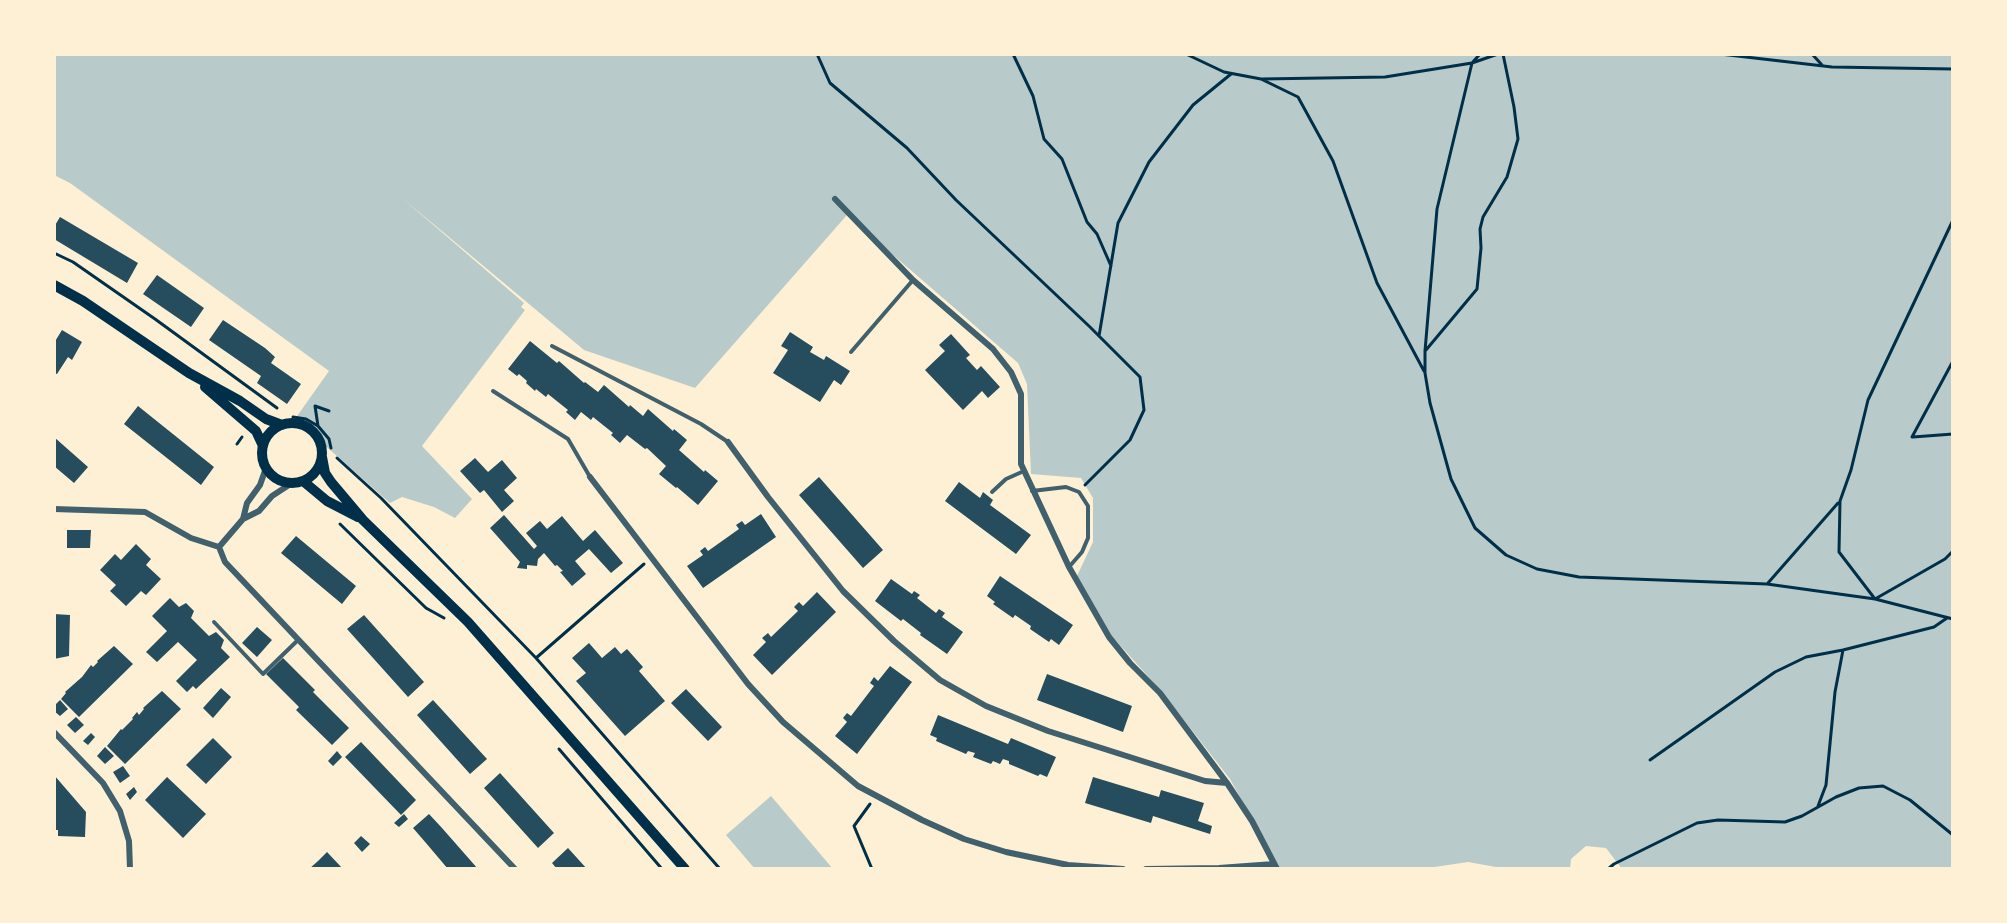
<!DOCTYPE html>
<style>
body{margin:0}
#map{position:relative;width:2007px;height:923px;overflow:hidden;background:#fdf0d5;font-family:"Noto Sans",sans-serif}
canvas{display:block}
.frame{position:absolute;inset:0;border:56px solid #fdf0d5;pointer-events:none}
</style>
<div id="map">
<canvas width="2007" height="923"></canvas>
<div class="frame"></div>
</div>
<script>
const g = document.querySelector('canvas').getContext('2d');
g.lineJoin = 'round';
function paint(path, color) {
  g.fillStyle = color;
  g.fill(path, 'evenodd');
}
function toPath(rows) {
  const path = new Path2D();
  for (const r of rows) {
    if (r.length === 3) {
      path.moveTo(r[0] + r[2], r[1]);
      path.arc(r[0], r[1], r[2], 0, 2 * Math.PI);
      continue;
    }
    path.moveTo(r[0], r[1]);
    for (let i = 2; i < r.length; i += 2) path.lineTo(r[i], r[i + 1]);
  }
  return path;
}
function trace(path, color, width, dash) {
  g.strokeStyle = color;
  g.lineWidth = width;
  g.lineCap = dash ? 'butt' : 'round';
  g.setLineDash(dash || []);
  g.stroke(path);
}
const green = toPath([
 [54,54,1953,54,1953,869,1622,869,1606,848,1586,846,1571,859,1570,869,1507,869,1468,862,1421,869,1279,869,1230,779,1162,692,1110,634,1077,576,1093,542,1093,498,1081,478,1031,474,1027,384,1018,363,847,215,695,388,584,350,401,197,524,303,521,307,525,310,422,446,472,499,455,518,434,507,402,497,390,503,295,419,329,371,70,183,54,175],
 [771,796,833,869,755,869,726,835]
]);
const building = toPath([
 [60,217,138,263,127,283,54,239,54,227],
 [157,275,204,308,191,327,143,294],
 [223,320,265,348,275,357,271,363,301,384,287,404,257,383,261,376,209,340],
 [62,330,82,342,72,360,68,357,57,374,54,373,54,343],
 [790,332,813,347,810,352,824,360,826,356,850,371,841,385,834,380,820,402,773,373,788,350,781,346],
 [951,334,970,355,966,358,977,370,981,366,1000,387,988,398,982,391,963,410,925,370,945,351,939,345],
 [530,341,557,363,559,361,584,383,585,382,598,392,604,385,629,407,630,405,643,416,648,409,673,431,674,429,687,440,679,450,704,472,705,470,718,481,698,505,677,487,676,488,659,474,666,466,647,448,645,449,627,435,620,443,611,435,613,433,593,417,591,420,581,412,575,420,566,412,568,410,548,394,546,397,536,389,535,391,526,383,527,381,519,374,517,376,508,369],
 [138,406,214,467,201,485,124,424],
 [54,437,88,467,74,483,54,466],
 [475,458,488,472,502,460,517,478,504,490,514,501,502,512,484,490,480,493,460,471],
 [819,477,883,550,863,568,799,495],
 [959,482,980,498,983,492,993,500,990,505,1031,535,1016,554,945,501],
 [761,514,776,537,703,588,687,566,703,555,700,551,705,547,708,551,739,529,736,525,742,521,745,525],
 [504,515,534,549,537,546,526,533,540,521,547,529,562,516,583,541,595,530,623,563,611,573,589,549,575,561,586,574,572,586,560,572,563,571,557,565,555,566,544,553,538,559,537,566,527,565,527,569,517,568,520,562,490,528],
 [67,530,91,530,90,548,67,548],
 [296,536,356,586,342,604,281,553],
 [136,544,151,559,146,565,161,579,146,595,141,591,126,606,110,591,116,585,100,570,115,554,121,560],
 [1000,576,1073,625,1059,645,1051,639,1049,642,1030,629,1031,626,1015,615,1013,618,993,604,995,602,987,596],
 [891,579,912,594,914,591,920,595,917,598,936,613,939,609,945,613,942,617,963,632,947,654,920,635,921,633,903,619,901,621,875,601],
 [817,592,836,612,772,675,753,655,766,642,762,638,768,633,771,637,798,611,794,607,799,602,803,606],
 [170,598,179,607,186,603,194,611,191,618,209,636,216,632,224,640,221,648,230,657,196,689,193,686,187,692,176,681,197,660,178,642,157,662,146,652,167,631,152,616],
 [54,614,70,615,69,656,54,659],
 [364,615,424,682,408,697,347,629],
 [257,627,272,640,257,657,242,643],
 [589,643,602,658,615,647,621,654,627,649,643,667,639,671,665,701,625,736,576,681,586,673,572,658],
 [114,646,133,664,79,717,61,699,66,693,65,692,82,677,91,665,93,667,98,662,97,661],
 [283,658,315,690,313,692,349,728,332,745,296,710,299,707,266,674],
 [890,666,912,682,857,754,835,736,847,722,843,718,847,713,851,716,874,686,870,683,874,677,878,681],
 [1047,674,1132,706,1123,732,1037,700],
 [221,688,231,697,213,718,203,708],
 [686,689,722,727,708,741,671,703],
 [162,691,181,709,125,764,107,746,121,729,122,730,133,719,132,718,137,712,139,715,144,709,143,708],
 [60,700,68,709,60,716,54,711,54,706],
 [433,700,487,759,470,774,417,715],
 [938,715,1008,744,1011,738,1056,757,1047,777,1040,774,1038,776,1009,764,1009,761,1003,759,1000,764,993,761,991,764,973,757,975,753,968,751,966,754,936,741,937,738,930,735],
 [76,717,84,725,75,733,67,725],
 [91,733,95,737,88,745,83,741],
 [213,738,232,757,206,784,186,765],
 [361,742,416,800,401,815,345,757],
 [105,747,114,756,105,764,97,756],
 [337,751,342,757,333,766,328,761],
 [123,766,130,776,120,783,113,772],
 [500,773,554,833,538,848,484,788],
 [54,775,86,812,85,837,58,836,58,830,55,830],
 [167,777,206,814,183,838,145,800],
 [1093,777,1159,797,1161,790,1204,803,1198,821,1212,826,1210,834,1153,816,1151,823,1085,803],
 [134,787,137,792,130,800,126,794],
 [404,814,408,819,399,827,394,823],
 [429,814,442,828,478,869,448,869,426,843,413,828],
 [361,836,370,844,362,852,354,843],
 [568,848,587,869,557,869,552,863],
 [327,852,343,869,309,869,318,861]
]);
const path = toPath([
 [817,54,830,83,907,148,956,200,1090,327,1140,377,1144,410,1130,440,1085,485],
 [1013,54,1033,96,1044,139,1062,159,1087,222,1097,234,1111,266],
 [1186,54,1224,72,1261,79,1385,77,1472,63,1498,54],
 [1480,54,1472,63,1437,209,1425,351,1425,373,1430,403,1451,479,1475,528,1506,555,1537,569,1579,577,1767,584,1875,599,1953,619],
 [1720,54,1832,67,1953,69],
 [1812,54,1822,65],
 [1261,79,1298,97,1333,161,1377,283,1424,371],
 [1953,220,1868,400,1851,470,1840,501,1839,552,1875,599,1945,559,1953,551],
 [54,253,73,262,155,319,277,408],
 [1099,336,1118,223,1149,162,1193,105,1231,74],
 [1426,350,1477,289,1481,248,1480,229,1483,217,1507,177,1518,139,1514,107,1503,54],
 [293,417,306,419,318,426,329,439,331,448],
 [318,426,315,406,329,411],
 [1912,437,1953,361],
 [1913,437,1953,434],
 [237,444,242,437],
 [337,458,381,498,536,658,720,869],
 [340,524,426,608,444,618],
 [1768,583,1838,503],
 [536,658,644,564],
 [559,749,662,869],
 [1650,760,1775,672,1806,657,1843,650],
 [870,804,854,826,872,869],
 [1818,806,1826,785,1835,692,1843,650,1934,627,1947,618],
 [1608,869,1614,864,1697,823,1718,820,1785,822,1802,816,1836,797,1859,788,1883,786,1910,800,1953,835]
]);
const service = toPath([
 [552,346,701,424,728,442],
 [851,352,913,280],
 [493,391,568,439,590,477],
 [1032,491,1066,487,1079,492,1088,506,1088,538,1082,552,1069,567],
 [992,492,1006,479,1024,471],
 [214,622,263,674,298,640]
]);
const minor = toPath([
 [835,199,913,280,993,349,1011,372,1021,394,1021,464,1069,567,1109,637,1130,663,1160,693,1227,783,1252,821,1277,869],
 [728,442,768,497,843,591,894,641,940,680,986,706,1048,731,1205,781,1227,783],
 [590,477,748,684,783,722,858,786,922,820,964,839,1006,852,1068,865,1123,869],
 [54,509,145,512,191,538,219,547],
 [243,519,247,503,260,485,266,468],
 [219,547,225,562,515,869],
 [219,547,243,519,259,511,272,496,292,483],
 [54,732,103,783,120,811,129,841,130,869],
 [1146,869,1219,868,1274,864]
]);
const secondary = toPath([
 [54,285,83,301,189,373,240,401,266,419,282,425],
 [205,387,256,431,263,446],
 [292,453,30],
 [322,457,325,473,331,482,363,520,468,622,685,869],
 [303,481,327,501,358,517]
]);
paint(green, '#b9caca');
paint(building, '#264d5e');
trace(path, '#003049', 3);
trace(service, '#3f606c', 4);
trace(minor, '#3f606c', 6);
trace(secondary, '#003049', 10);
</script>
